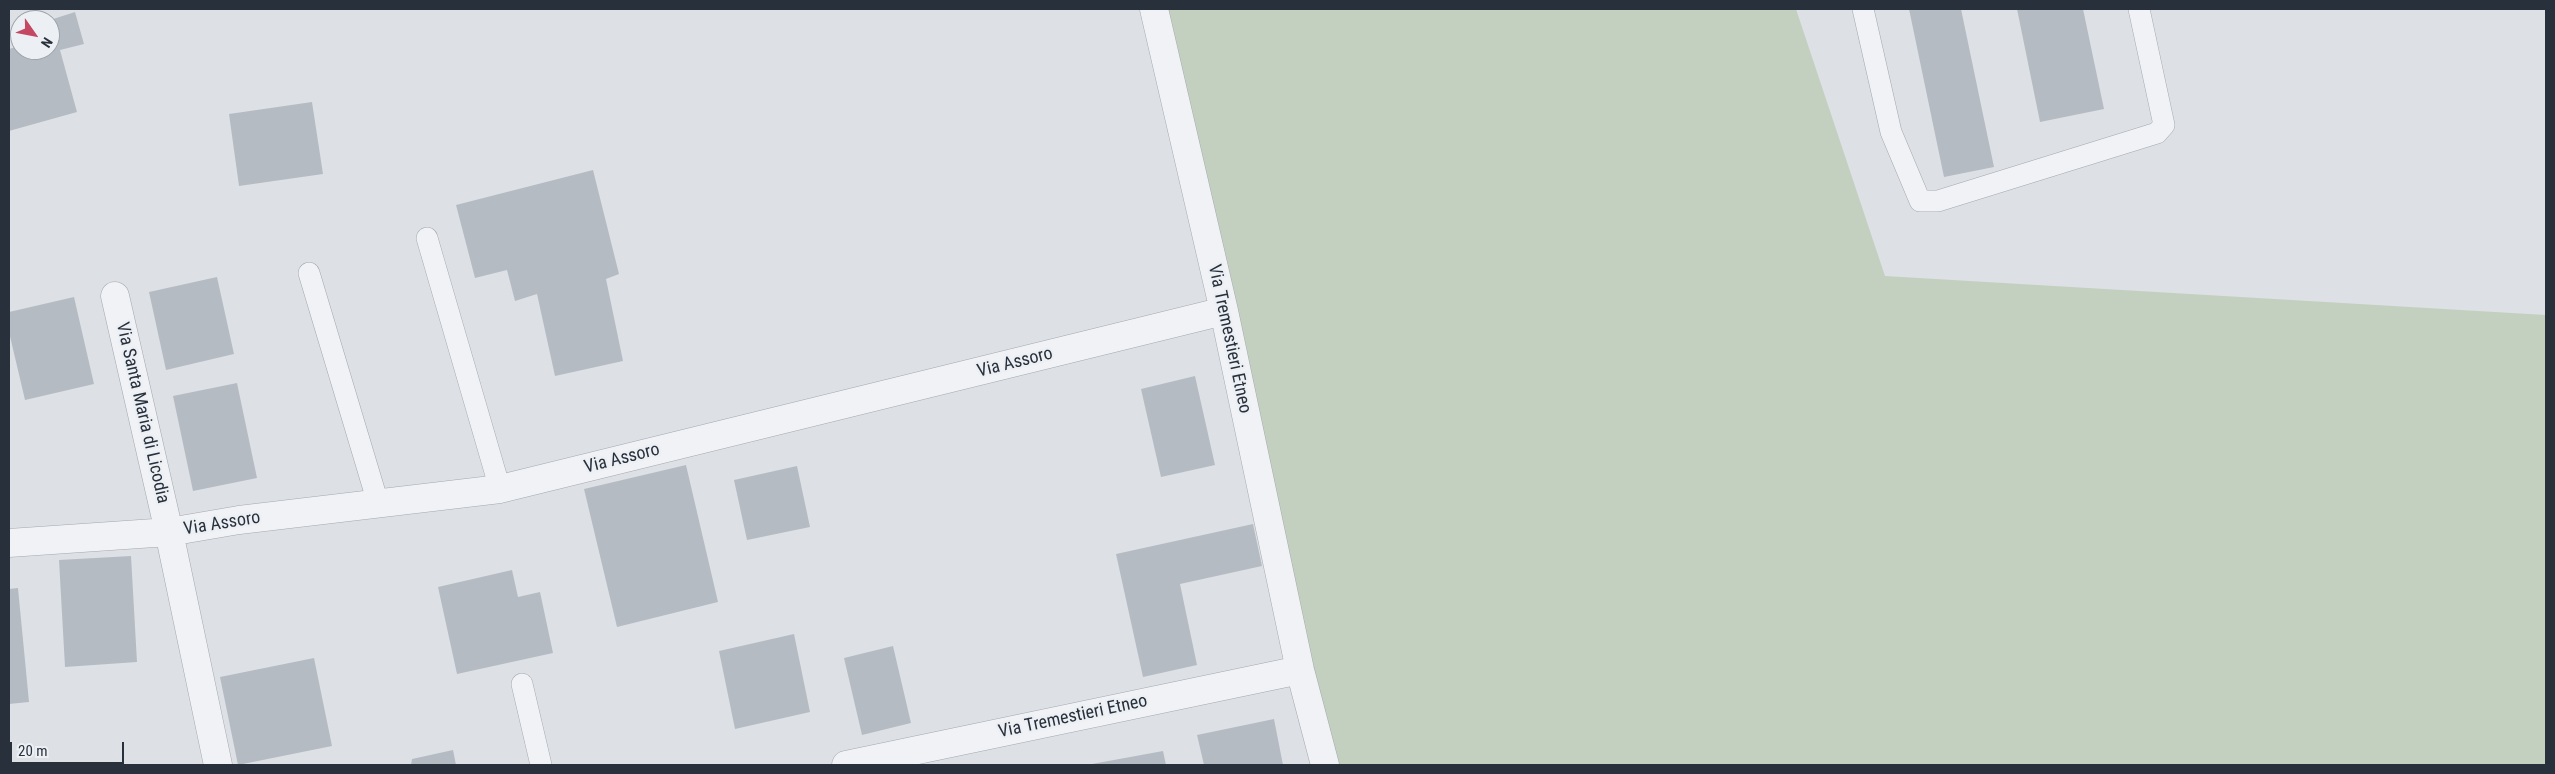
<!DOCTYPE html>
<style>
body{margin:0}
#map{position:relative;width:2555px;height:774px;overflow:hidden;background:#dde1e6;font-family:"Roboto Condensed",sans-serif}
canvas{display:block}
.frame{position:absolute;inset:0;border:10px solid #28303c;pointer-events:none}
.north{position:absolute;left:10px;top:10px;width:50px;height:50px;box-sizing:border-box;background:#ecf0f4;border:1px solid #9ea3aa;border-radius:50%;rotate:123deg;font-size:14px;font-weight:700;line-height:20px;text-align:center;color:#28303c}
.north::after{content:'';display:block;margin:auto;width:18px;height:22px;background:#c54863;clip-path:polygon(50% 0,100% 100%,50% 72%,0 100%)}
.scale{position:absolute;left:10px;top:742px;width:114px;height:22px;box-sizing:border-box;border:2px solid #28303c;border-top:0;padding-left:6px;font-size:15px;line-height:18px;white-space:nowrap;color:#28303c;-webkit-text-stroke:4px #ecf0f4;paint-order:stroke}
</style>
<div id="map">
<canvas width="2555" height="774"></canvas>
<div class="frame"></div>
<div class="north">N</div>
<div class="scale">20 m</div>
</div>
<script>
const g = document.querySelector('canvas').getContext('2d');
g.lineJoin = 'round';
function paint(path, color) {
  g.fillStyle = color;
  g.fill(path, 'evenodd');
}
function toPath(rows) {
  const path = new Path2D();
  for (const r of rows) {
    path.moveTo(r[0], r[1]);
    for (let i = 2; i < r.length; i += 2) path.lineTo(r[i], r[i + 1]);
  }
  return path;
}
function trace(path, color, width, dash) {
  g.strokeStyle = color;
  g.lineWidth = width;
  g.lineCap = dash ? 'butt' : 'round';
  g.setLineDash(dash || []);
  g.stroke(path);
}
function write(font, color, halo, rows, align = 'center') {
  g.font = font + ' "Roboto Condensed",sans-serif';
  g.lineWidth = 4.5;
  g.setLineDash([]);
  g.textBaseline = 'middle';
  g.strokeStyle = halo;
  g.fillStyle = color;
  for (const [text, x, y, turn = 0] of rows) {
    g.save();
    g.translate(x, y);
    g.rotate((+turn || 0) * Math.PI / 180);
    g.textAlign = isNaN(turn) ? turn : align;
    if (halo) g.strokeText(text, 0, 0);
    g.fillText(text, 0, 0);
    g.restore();
  }
}
const green = toPath([
 [1154,9,1796,9,1885,276,2546,315,2546,765,1325,765]
]);
const building = toPath([
 [1909,9,1961,9,1994,167,1944,177],
 [2017,9,2083,9,2104,109,2040,122],
 [75,12,84,44,60,50,77,112,9,131,9,49,16,47,11,30,20,28,20,50,50,50,50,20],
 [312,102,323,174,239,186,229,114],
 [593,170,619,274,606,279,623,361,555,376,537,294,515,301,507,270,475,278,456,205],
 [217,277,234,354,166,370,149,292],
 [74,297,94,384,25,400,9,332,9,312],
 [1195,376,1215,465,1161,477,1141,389],
 [237,383,257,478,193,491,173,396],
 [686,465,718,602,617,627,584,489],
 [797,466,810,527,747,540,734,480],
 [1253,524,1262,566,1180,584,1197,665,1143,677,1116,554],
 [131,556,137,662,65,667,59,560],
 [512,570,518,597,540,592,553,653,457,674,438,587],
 [18,588,29,702,9,704,9,589],
 [794,634,810,712,735,729,719,651],
 [893,646,911,723,862,735,844,658],
 [314,658,332,746,238,765,220,677],
 [1274,719,1283,765,1204,765,1197,735],
 [453,750,456,765,411,765,412,759],
 [1163,751,1166,765,1093,765,1092,764]
]);
const service = toPath([
 [1863,9,1891,132,1920,201,1938,201,2157,133,2164,125,2139,9],
 [427,238,500,489],
 [309,273,378,503],
 [522,684,541,765]
]);
const minor = toPath([
 [1154,9,1224,311,1300,670,1325,765],
 [115,296,169,532,218,765],
 [9,543,169,532,239,520,500,489,1224,311],
 [846,765,1300,670]
]);
const streetNames = [
 ["Via Tremestieri Etneo",1229,339,78],
 ["Via Assoro",1015,363,-14],
 ["Via Santa Maria di Licodia",142,413,77],
 ["Via Assoro",622,459,-14],
 ["Via Assoro",222,524,-9],
 ["Via Tremestieri Etneo",1073,717,-12]
];
paint(green, '#c4d0bf');
paint(building, '#b5bbc3');
trace(service, '#a3a8b0', 22);
trace(minor, '#a3a8b0', 29);
trace(service, '#f0f2f5', 21);
trace(minor, '#f0f2f5', 28);
write('18px', '#28303c', '#ecf0f4', streetNames);
</script>
